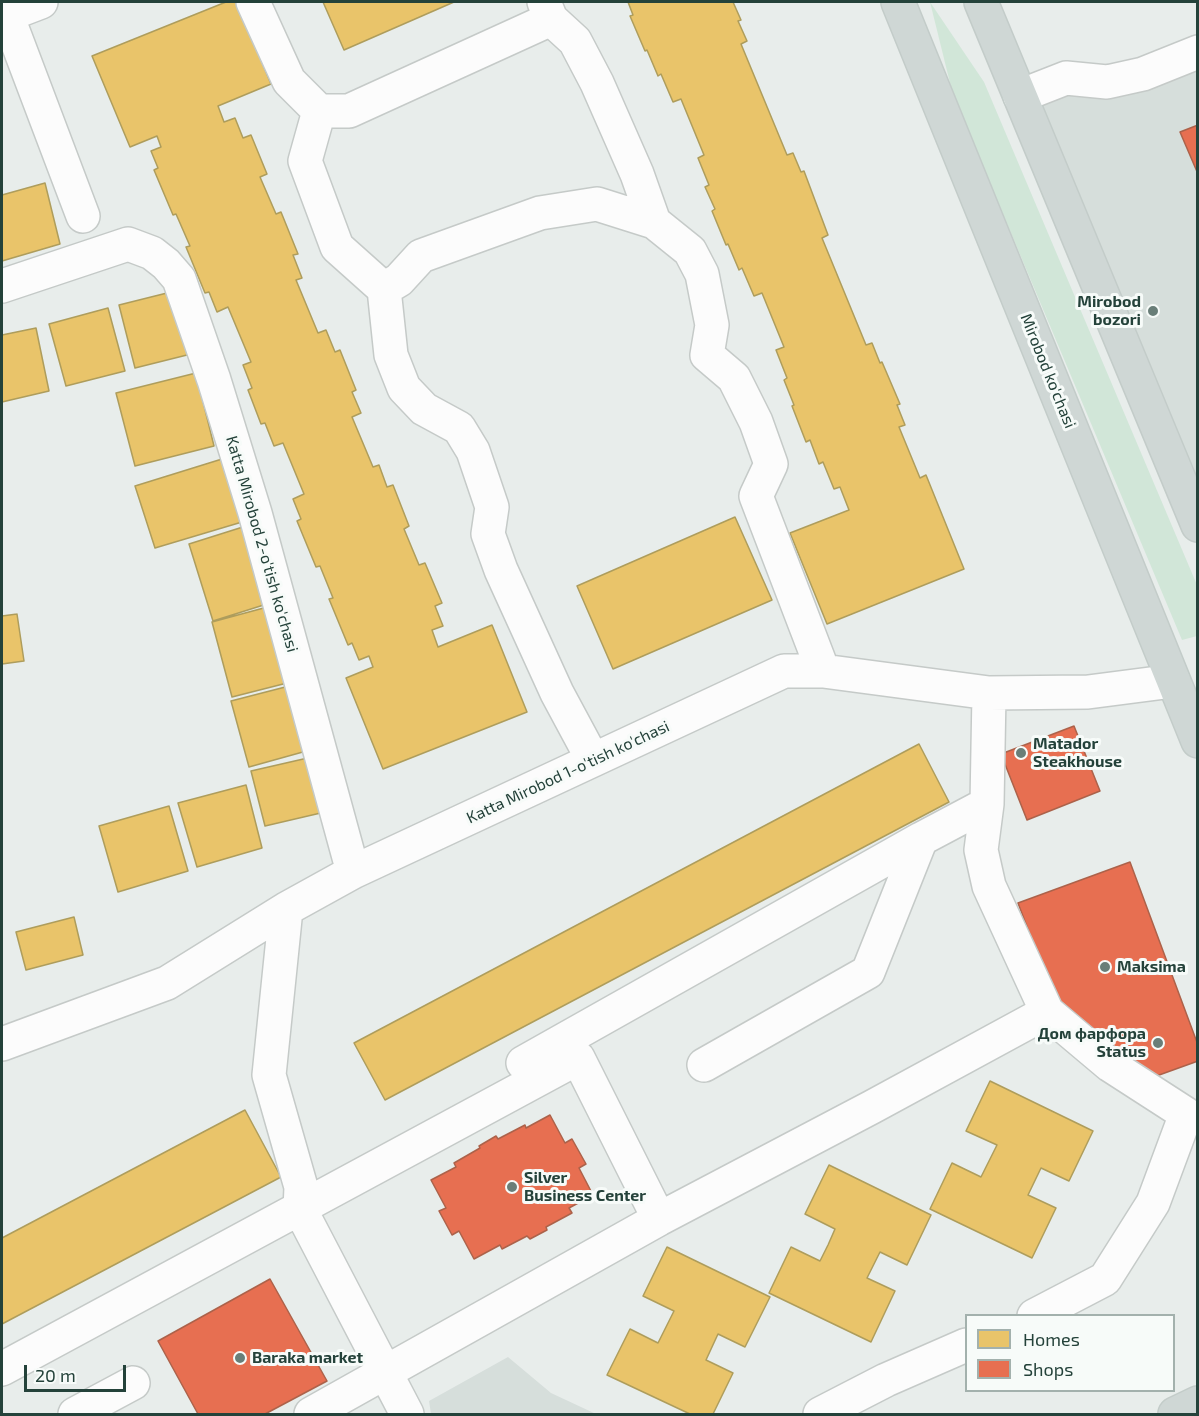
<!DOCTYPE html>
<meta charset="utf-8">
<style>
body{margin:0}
#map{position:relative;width:1199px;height:1416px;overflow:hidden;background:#e8edeb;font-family:"Exo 2",sans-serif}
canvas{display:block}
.frame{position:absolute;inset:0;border:3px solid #24423a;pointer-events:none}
.legend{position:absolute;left:965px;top:1314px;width:210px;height:78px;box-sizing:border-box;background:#f7fbf9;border:2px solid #a3b1ad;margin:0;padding:8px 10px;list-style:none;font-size:18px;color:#24423a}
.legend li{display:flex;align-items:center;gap:12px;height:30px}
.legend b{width:30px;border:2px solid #a3b1ad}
.scale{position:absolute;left:24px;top:1365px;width:102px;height:27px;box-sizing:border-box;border:3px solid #24423a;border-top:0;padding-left:8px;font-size:18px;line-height:21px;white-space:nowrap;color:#24423a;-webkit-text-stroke:4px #f7fbf9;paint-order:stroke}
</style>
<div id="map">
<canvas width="1199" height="1416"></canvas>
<div class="frame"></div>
<ul class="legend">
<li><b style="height:16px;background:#e9c46a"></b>Homes</li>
<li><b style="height:16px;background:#e76f51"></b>Shops</li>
</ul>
<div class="scale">20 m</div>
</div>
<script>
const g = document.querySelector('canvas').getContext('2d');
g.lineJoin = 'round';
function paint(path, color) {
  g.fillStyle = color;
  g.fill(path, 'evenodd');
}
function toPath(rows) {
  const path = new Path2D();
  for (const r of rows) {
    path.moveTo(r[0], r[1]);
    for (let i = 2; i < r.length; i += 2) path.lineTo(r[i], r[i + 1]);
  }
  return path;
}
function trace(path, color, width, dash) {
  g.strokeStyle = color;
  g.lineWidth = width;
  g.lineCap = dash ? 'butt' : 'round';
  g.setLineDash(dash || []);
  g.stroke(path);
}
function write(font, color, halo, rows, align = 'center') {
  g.font = font + ' "Exo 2",sans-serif';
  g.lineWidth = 6;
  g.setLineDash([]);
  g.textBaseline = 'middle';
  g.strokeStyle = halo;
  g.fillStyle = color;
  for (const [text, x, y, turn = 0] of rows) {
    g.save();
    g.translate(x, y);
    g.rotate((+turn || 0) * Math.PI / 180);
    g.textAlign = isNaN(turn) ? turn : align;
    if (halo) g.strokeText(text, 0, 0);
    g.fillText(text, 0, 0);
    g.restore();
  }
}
const built = toPath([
 [1197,52,1197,525,1020,96],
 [508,1357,551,1393,596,1414,431,1414,429,1401]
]);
const green = toPath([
 [930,2,984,82,1197,585,1197,636,1182,640,953,95]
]);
const homes = toPath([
 [226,2,237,2,271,84,218,106,224,122,235,118,243,138,251,135,267,174,260,177,276,214,281,212,298,254,293,255,302,278,296,280,318,333,326,330,335,352,340,350,356,390,352,392,361,413,352,417,373,467,379,465,387,487,393,485,409,526,404,529,419,565,425,563,442,603,435,606,443,626,432,630,438,647,492,625,527,712,383,769,346,678,373,667,369,656,359,660,352,643,348,645,329,599,333,598,320,566,316,567,297,521,301,519,293,499,304,494,283,443,274,446,265,423,261,424,248,390,252,388,243,365,251,362,228,307,217,312,209,292,205,293,186,247,190,246,176,214,173,215,154,170,158,168,151,151,161,147,157,136,130,147,92,56,226,2],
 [323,2,454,2,344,50,323,2],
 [628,2,733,2,741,20,738,21,747,41,741,44,787,155,793,153,801,172,804,171,828,235,822,238,866,345,872,343,880,363,882,362,900,404,897,405,905,425,899,427,920,478,926,475,964,569,827,624,790,533,849,510,840,487,834,489,823,462,819,464,810,440,806,442,792,406,794,405,784,380,787,378,776,350,784,347,762,293,754,296,742,268,739,270,728,244,726,245,712,211,715,209,705,187,709,185,698,158,704,155,681,99,673,102,661,74,658,76,647,50,645,51,630,16,633,15,628,2],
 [45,183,60,244,2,261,2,195,45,183],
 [175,291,191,354,135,368,119,305,175,291],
 [108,308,125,371,66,386,49,324,108,308],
 [36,328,49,391,2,402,2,335,36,328],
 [196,373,214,446,135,466,116,393,196,373],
 [222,459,242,522,155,548,135,486,222,459],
 [735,517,772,600,613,669,577,586,735,517],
 [246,526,270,603,213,621,189,544,246,526],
 [271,606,291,682,232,697,212,622,271,606],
 [17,614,24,661,2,664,2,616,17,614],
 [293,685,310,750,249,767,231,701,293,685],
 [919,744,949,802,385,1100,354,1043,919,744],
 [312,757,325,812,265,826,251,771,312,757],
 [246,785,262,848,197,867,178,803,246,785],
 [169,806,188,871,118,892,99,826,169,806],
 [74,917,83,955,26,970,16,932,74,917],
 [990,1081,1093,1131,1069,1181,1041,1168,1028,1195,1056,1208,1032,1258,930,1209,952,1163,981,1177,997,1145,966,1131,990,1081],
 [245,1110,281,1177,2,1324,2,1238,245,1110],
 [829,1165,931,1215,907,1265,880,1252,867,1278,895,1291,871,1342,769,1293,791,1247,820,1261,828,1245,835,1229,805,1214,829,1165],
 [667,1247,770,1297,745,1347,718,1334,706,1360,733,1373,713,1414,690,1414,607,1375,630,1329,658,1343,674,1311,643,1296,667,1247]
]);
const shops = toPath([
 [1198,125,1198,174,1180,132,1198,125],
 [1074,726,1100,791,1027,820,1001,754,1074,726],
 [1130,862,1198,1045,1198,1061,1148,1079,1072,1046,1018,903,1130,862],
 [550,1115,565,1143,572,1139,586,1164,579,1168,593,1195,569,1208,572,1213,546,1227,547,1230,530,1239,527,1236,502,1249,500,1245,474,1259,459,1231,452,1235,439,1211,446,1208,431,1180,456,1167,454,1163,480,1148,479,1146,496,1136,498,1139,525,1125,526,1128,550,1115],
 [270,1279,327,1381,265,1414,198,1414,158,1341,270,1279]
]);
const minor = toPath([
 [41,2,7,15,83,216],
 [253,2,289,81,319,111,349,111,551,19],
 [544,2,551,19,575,41,597,83,637,174,654,222,690,251,702,274,712,325,707,355,734,378,756,422,771,464,756,496,823,671],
 [1020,96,1066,78,1107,82,1143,74,1198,52],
 [319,111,305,161,337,247,384,289,391,355,404,388,424,409,459,428,473,451,492,507,488,534,501,570,557,693,593,760],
 [2,286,128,244,152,253,166,264,179,279,214,380,255,513,353,872],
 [384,289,399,280,421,256,540,213,597,204,654,222],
 [286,909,269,1075,301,1187,300,1209,407,1414],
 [2,1044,167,983,286,909,353,872,784,671,823,671,989,693,1088,692,1173,681],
 [523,1063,921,839],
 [704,1065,868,972,921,839,987,804],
 [1034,1316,1105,1279,1153,1203,1186,1114,1110,1065,1047,1012],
 [2,1369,578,1058,659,1219],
 [75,1414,133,1383],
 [311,1414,659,1219,872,1107,1047,1012,989,886,981,850,987,804,989,693],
 [820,1414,886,1380,966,1345]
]);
const major = toPath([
 [898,2,1198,741],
 [981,2,1198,525],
 [1175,1414,1198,1403]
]);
const markers = [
 [1153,311,6,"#697e78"],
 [1021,753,6,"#697e78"],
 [1105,967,6,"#697e78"],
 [1158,1043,6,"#697e78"],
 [512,1187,6,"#697e78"],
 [240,1358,6,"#697e78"]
];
const poiNames = [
 ["Mirobod",1141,302,"right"],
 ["bozori",1141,320,"right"],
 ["Matador",1033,744],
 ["Steakhouse",1033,762],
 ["Maksima",1117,967],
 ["Дом фарфора",1146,1034,"right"],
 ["Status",1146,1052,"right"],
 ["Silver",524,1178],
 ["Business Center",524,1196],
 ["Baraka market",252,1358]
];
const streetNames = [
 ["Mirobod ko'chasi",1048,371,68],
 ["Katta Mirobod 2-o'tish ko'chasi",262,544,74],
 ["Katta Mirobod 1-o'tish ko'chasi",568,772,-25]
];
paint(built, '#d6dedb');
paint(green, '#d1e6d8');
paint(homes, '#e9c46a');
trace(homes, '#ae9d5c', 1.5);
paint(shops, '#e76f51');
trace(shops, '#ac624a', 1.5);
trace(minor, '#c5cac8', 36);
trace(major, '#c3ccc9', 36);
trace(minor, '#fcfcfc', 33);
trace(major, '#cfd7d5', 33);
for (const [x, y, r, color] of markers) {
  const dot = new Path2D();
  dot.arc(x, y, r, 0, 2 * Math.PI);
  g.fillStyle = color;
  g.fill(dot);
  trace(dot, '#f7fbf9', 2);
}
write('bold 16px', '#24423a', '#f7fbf9', poiNames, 'left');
write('16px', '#24423a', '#f7fbf9', streetNames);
</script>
